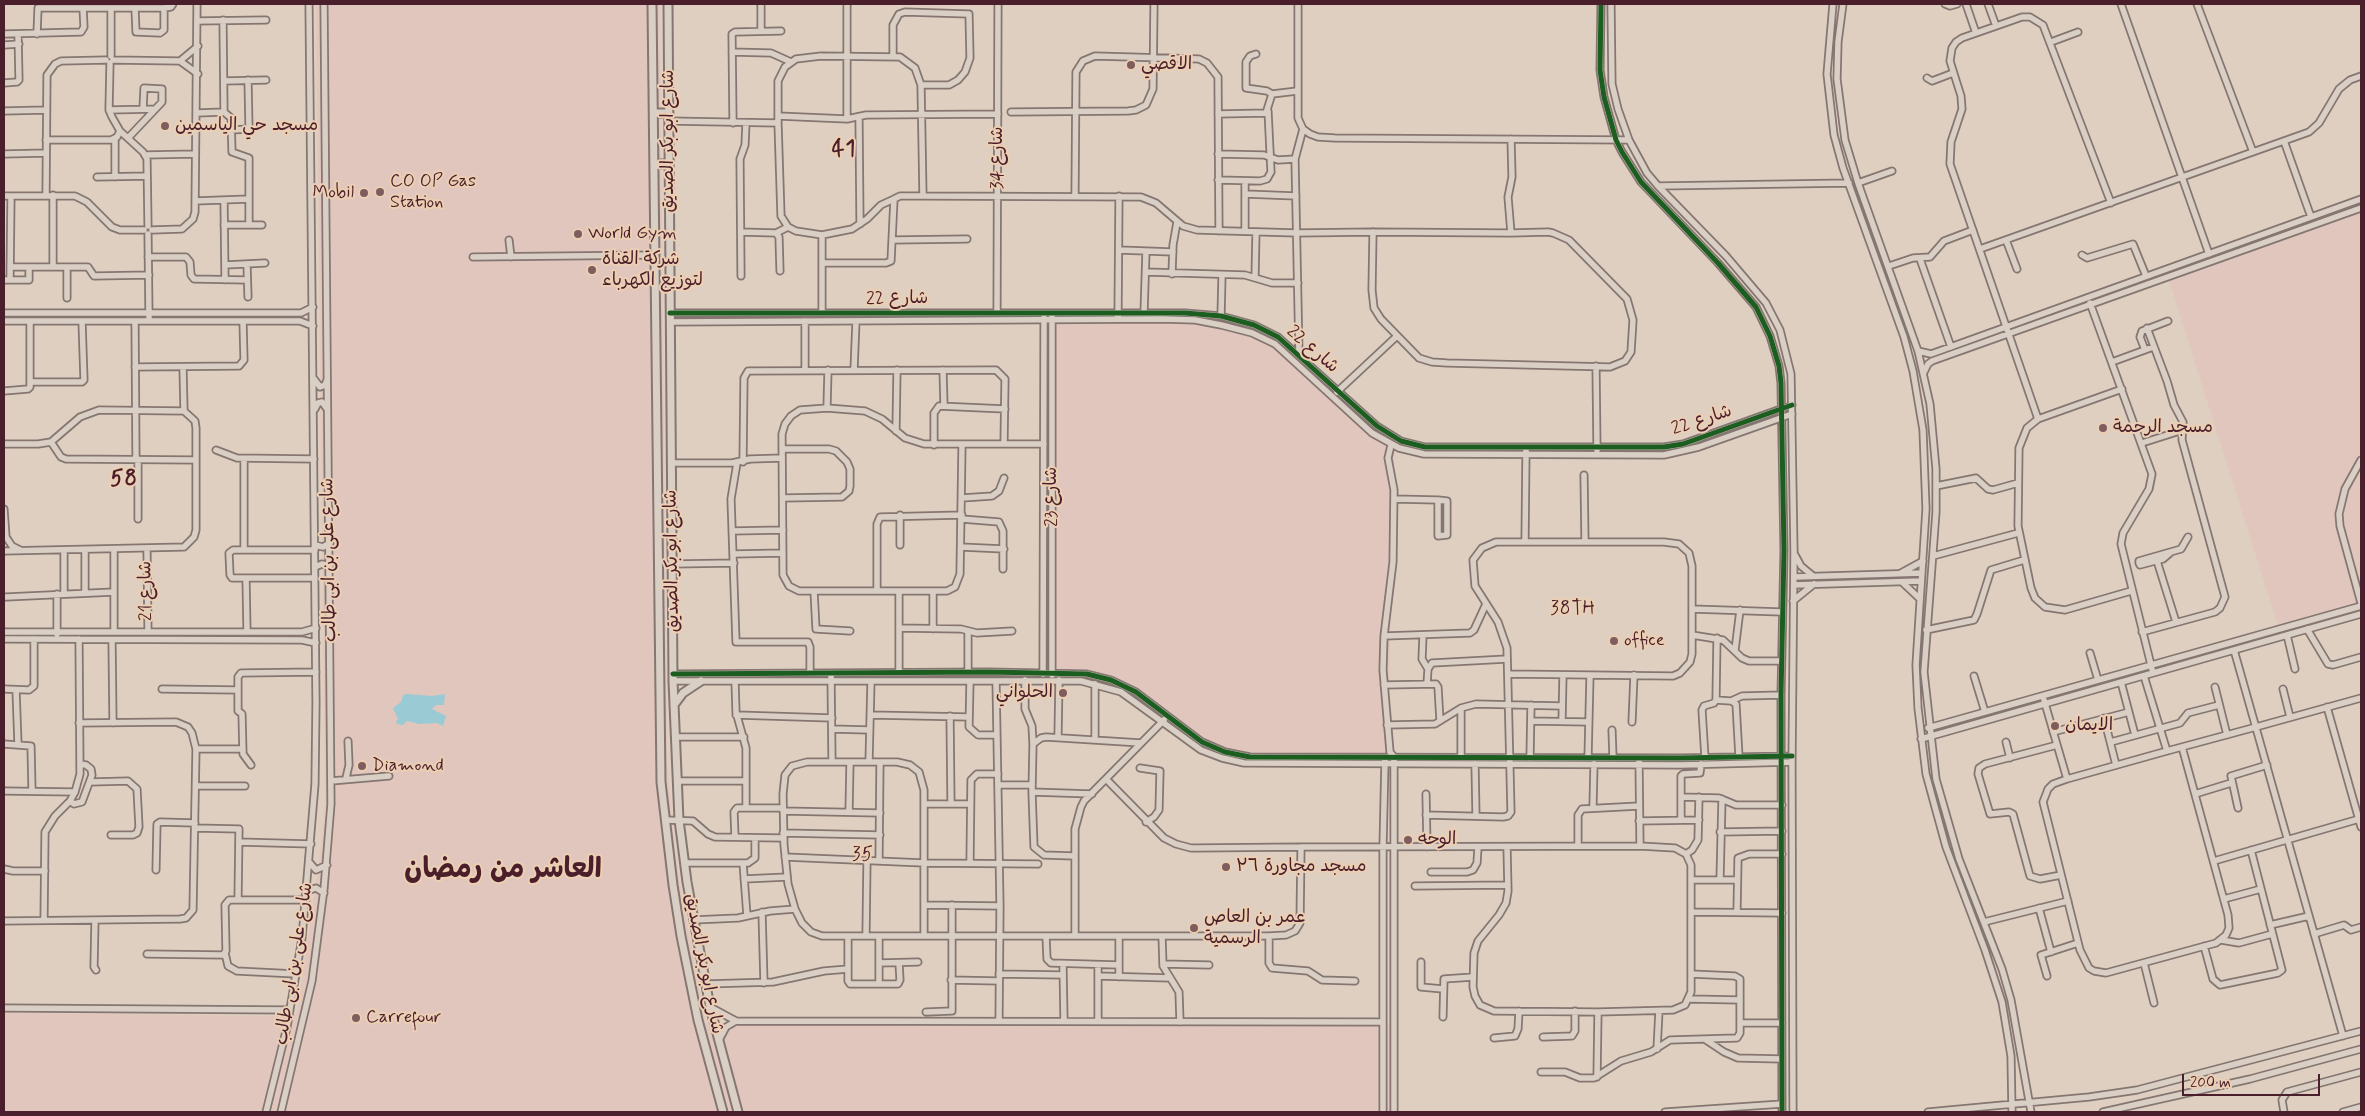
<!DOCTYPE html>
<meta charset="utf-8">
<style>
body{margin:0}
#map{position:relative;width:2365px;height:1116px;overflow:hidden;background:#dfcfc0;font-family:Mynerve,sans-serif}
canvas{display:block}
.frame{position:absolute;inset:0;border:5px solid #4a1f2b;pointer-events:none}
.scale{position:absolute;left:2182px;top:1074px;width:138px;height:22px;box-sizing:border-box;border:2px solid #4a1f2b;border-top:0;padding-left:6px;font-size:15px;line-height:18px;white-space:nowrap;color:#4a1f2b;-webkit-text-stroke:4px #eccfb3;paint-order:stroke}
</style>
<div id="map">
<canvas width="2365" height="1116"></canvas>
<div class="frame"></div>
<div class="scale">200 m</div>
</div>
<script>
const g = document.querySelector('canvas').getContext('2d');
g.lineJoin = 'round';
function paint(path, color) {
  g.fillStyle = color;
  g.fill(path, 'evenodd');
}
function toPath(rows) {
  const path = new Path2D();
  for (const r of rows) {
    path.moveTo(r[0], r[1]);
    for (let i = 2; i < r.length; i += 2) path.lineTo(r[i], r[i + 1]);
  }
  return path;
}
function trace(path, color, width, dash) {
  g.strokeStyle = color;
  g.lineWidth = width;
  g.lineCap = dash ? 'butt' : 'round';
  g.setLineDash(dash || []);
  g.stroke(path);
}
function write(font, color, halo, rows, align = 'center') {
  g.font = font + ' Mynerve,"Playpen Sans Arabic",sans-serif';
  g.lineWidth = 4;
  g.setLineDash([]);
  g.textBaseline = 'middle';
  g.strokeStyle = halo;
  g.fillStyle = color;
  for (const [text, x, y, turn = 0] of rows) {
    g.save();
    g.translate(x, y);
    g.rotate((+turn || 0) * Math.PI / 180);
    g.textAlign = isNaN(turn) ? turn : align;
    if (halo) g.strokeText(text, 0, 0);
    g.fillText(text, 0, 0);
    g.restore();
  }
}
const built = toPath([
 [316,4,660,4,667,760,674,843,684,908,706,1024,1390,1024,1390,1112,4,1112,4,1013,282,1016,297,1013,321,849,325,801],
 [2361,205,2361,610,2280,632,2167,274],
 [1179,315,1214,317,1232,321,1264,335,1293,356,1360,419,1395,443,1387,761,1271,761,1231,757,1201,745,1123,689,1097,680,1047,676,1048,317]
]);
const water = toPath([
 [407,694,432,696,445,694,444,705,436,705,432,709,446,716,443,726,437,723,419,724,407,721,403,725,397,724,396,722,398,719,393,708,401,702,403,695]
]);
const minor = toPath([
 [1298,4,1298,118,1303,129,1310,134,1318,137,1335,138,1629,140],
 [1601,4,1600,70,1604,97,1616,140,1622,152,1641,182,1718,263,1756,307,1770,336,1779,366,1781,383,1784,550,1781,695,1782,1112],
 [1611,4,1612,84,1618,109,1629,140,1647,173,1658,186,1726,256,1766,303,1780,330,1791,374,1794,552,1792,762,1793,1112],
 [1833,4,1827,74,1834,135,1843,168,1904,337,1913,371,1923,430,1926,509,1916,665,1918,708,1926,774,1946,847,1985,950,2002,1002,2011,1056,2012,1112],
 [1843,4,1838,42,1837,79,1845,140,1858,183,1918,351,1930,404,1936,469,1936,512,1924,672,1936,779,1959,859,2002,969,2011,1000,2031,1112],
 [1945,4,1950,6,1957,4],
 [1966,4,1976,33],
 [1988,4,1996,26],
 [2121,4,2209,254],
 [2197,4,2253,152],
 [111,8,111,56],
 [135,8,136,32,160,33,164,30,164,8],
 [223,20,224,112],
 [197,21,266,20],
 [761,31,761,4],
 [4,34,81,32,84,27,83,8],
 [37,34,38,8,164,8,171,7,173,4],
 [2051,42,2078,32],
 [4,45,19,44],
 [732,52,771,53,791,62],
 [1256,54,1250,56,1246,62,1246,88,1267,91,1272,94],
 [821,56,900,57,915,68,921,85,923,196,900,196,894,199,881,205,867,219,852,229,822,235,796,231,788,227,781,216,778,123,778,81,785,67,796,59,821,56],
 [893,56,893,25,899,14,905,12,969,14,970,58,965,72,958,80,949,85,921,85],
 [113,60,180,61,198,74],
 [180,61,198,46],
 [110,63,109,110,112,117,120,131,143,152,147,159,148,226],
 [1927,78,1932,81,1953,73],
 [224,81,266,80],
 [4,83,17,82,19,80,18,34],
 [109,110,155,109],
 [4,111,46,110],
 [1011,112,1128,111,1136,110,1146,105,1153,89,1154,4],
 [197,113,224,112,231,118,232,152,249,158,249,225],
 [1218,114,1266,113,1272,94,1297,91],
 [778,116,847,119,866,115,998,114],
 [859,117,860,224],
 [847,119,847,4],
 [669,121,778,123],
 [733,123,732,34,735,32,781,31],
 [231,130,249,129,248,80],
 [128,138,162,102,162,89,144,88,143,109],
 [115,139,115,177],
 [46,140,111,140,117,137,120,131],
 [2284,141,2311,217],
 [4,154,46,153],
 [1218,154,1264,155,1278,160,1295,159],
 [145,155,195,154],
 [97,177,147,176],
 [1218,180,1260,181,1267,179,1271,172,1268,111],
 [1858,183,1892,171],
 [1658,186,1849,183],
 [1245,194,1296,196],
 [46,195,47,75,55,64,61,61,106,60],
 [4,196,75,196,87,202,112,227,120,230,144,230],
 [923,196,1141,197,1156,203,1183,226,1197,230,1297,233,1373,232,1511,233,1548,232,1553,233,1569,240,1627,299,1633,320,1631,352,1625,361,1610,367,1447,363,1432,362,1419,358,1381,319,1374,308,1372,290,1373,232],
 [1075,196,1076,72,1083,61,1095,56,1199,59,1207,63,1218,77,1219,231],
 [224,200,225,280],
 [195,201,249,199],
 [224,225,262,225],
 [152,230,182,229,193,219,195,212,197,4],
 [1245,231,1245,181],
 [741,232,776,233,788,227],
 [776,233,779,237,780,271],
 [1511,233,1508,197,1512,177,1511,139],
 [148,234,149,317],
 [509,240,511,257],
 [893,240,967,239],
 [2006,240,2017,269],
 [1980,249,2309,132,2319,123,2339,89,2350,80,2361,76],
 [1119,250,1173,252],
 [2082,255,2087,258,2133,244,2146,276],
 [148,257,186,257,190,262,191,275,194,279,247,280],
 [473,257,655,255],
 [1920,259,1951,347],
 [822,263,886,263,891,261,894,199],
 [247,264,248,297],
 [225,265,265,263],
 [1889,266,1913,258,1930,257,1944,241,1973,230],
 [10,267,88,267,94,276,149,275],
 [53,267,53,195],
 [1146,272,1245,275,1272,283,1298,283],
 [1172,274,1173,245,1177,222],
 [741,276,740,159,745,145,746,123],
 [1255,278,1256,232],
 [4,280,29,280,29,267],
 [10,280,11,196],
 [67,298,67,267],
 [2090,303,2152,474,2149,489,2123,533,2121,544,2152,669],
 [4,313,301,313,313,307],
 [670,313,1185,313,1221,316,1254,325,1278,337,1377,426,1401,441,1425,447,1664,447,1683,444,1792,405],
 [822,313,822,235],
 [997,313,998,4],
 [1144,313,1146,251],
 [1221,316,1222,275],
 [1118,317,1119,196],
 [4,321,300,321,313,326],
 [135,321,136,460],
 [670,322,1162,319,1195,320,1221,325,1252,333,1275,344,1372,433,1399,448,1424,454,1664,455,1699,447,1792,414],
 [2145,350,2140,337,2142,331,2168,321],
 [1918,351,1931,354,2361,199],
 [1299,354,1295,159,1303,129],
 [2112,362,2153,347],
 [1596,366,1597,450],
 [135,367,239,366,244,360,243,321],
 [183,367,184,411],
 [854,370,856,321],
 [943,370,944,406],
 [805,371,805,321],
 [1924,372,1928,364,1932,361,2361,208],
 [314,379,320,387,325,385,327,380],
 [30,382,82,382,84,380,82,321],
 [2122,389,2038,419,2027,428,2019,448,2018,526,2031,588,2035,598,2045,607,2065,610,2131,591],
 [4,391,28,389,30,387,30,321],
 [1337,392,1397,336],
 [827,408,828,370],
 [315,409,318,403,322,402,327,409],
 [2038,419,1950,164,1951,142,1962,109,1961,96,1950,61,1952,48,1956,42,1962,38,2022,17,2030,17,2043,25,2111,203],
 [896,431,897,370],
 [51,442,61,457,66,459,196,460],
 [2142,443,2183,430],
 [4,444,38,444,51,442,80,417,99,410,184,411,195,421,196,428,196,530,194,537,184,547,4,551],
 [934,445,934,413,939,406,1005,409],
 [962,445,960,574,955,587,947,591,799,591,789,586,783,575,782,434,785,424,791,416,800,410,827,408,865,411,882,419,905,438,924,444,1044,444],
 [1391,445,1388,458,1394,490,1393,562,1384,636,1383,670,1390,752,1394,757,1394,1112],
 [782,449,829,449,836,451,847,462,850,469,850,486,849,491,842,497,783,498],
 [216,450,237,458,314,459],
 [244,459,244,550],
 [138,460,138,519],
 [2361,460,2345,489,2339,514,2340,526,2361,603],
 [743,462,744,378,748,371,996,370,1005,379,1004,444],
 [672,463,732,463,750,459,782,458],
 [737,463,731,499,736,642,808,642,810,647,810,673],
 [1584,475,1585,542],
 [1936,486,1976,478,1988,489,1993,490,2018,483],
 [962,498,992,496,999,491,1004,478],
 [1394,499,1438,500,1447,501,1447,535,1438,536,1438,500],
 [4,509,6,537,12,546,20,550],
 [900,515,900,545],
 [962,519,999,522,1003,531,1003,569],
 [732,531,783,530],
 [1525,541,1526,451],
 [315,545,323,547,330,543],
 [961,547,1004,549],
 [64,550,64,594],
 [85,550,85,593],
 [114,550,114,632],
 [147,550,148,632],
 [315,550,233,550,229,553,230,575,232,578,315,578],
 [2170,553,2163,559,2140,565,2139,563,2139,561,2181,549,2188,537],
 [733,554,783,553],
 [1795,555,1801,566,1813,576],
 [1933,556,2018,533],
 [2157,561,2176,622],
 [673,564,734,563],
 [315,567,322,564,330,566],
 [1901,573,1923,561],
 [1794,577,1922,573],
 [246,578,247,632],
 [1902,582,1920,599],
 [1794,585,1921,581],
 [814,591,816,629,850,631],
 [877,591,877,524,880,517,962,515],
 [933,591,933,629],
 [57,594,57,634],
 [6,597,114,592],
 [1793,601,1814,584],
 [1692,609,1782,612],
 [899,628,961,629,977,633,1012,631],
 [2307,629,2328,664,2333,665,2361,657],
 [1926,630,1974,620,1977,614,1991,570,2024,560],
 [968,631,968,672],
 [4,632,302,632,316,628],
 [2142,632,2215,612,2220,608,2225,597,2182,440,2183,422,2174,405,2167,381,2147,328],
 [1692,635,1723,640,1742,658,1749,661,1781,661],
 [2287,635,2295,669],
 [1384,636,1470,633,1474,630,1486,604],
 [1423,636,1422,659,1428,669],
 [4,639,302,640,316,643],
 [112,640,113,723],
 [1735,650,1740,610],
 [2234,650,2343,1036],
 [2090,653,2098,680],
 [899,672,899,591],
 [673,674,989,672,1087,674,1111,680,1136,692,1202,742,1225,752,1250,757,1680,758,1792,756],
 [1043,674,1044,318],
 [1052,675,1052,317],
 [831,676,832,762],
 [1974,676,1985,712],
 [2144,676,2167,751],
 [1025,680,1025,709,1032,726,1033,744],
 [673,681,1081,681,1121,692,1201,750,1222,758,1244,763,1681,765,1792,762],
 [735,681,736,712,746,748,746,807],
 [970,681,969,727,978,735,997,735],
 [996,681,1000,906,999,1021],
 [2121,682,2135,735],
 [1427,684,1428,669,1432,663,1507,659],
 [1384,685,1436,684,1438,687,1440,721],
 [2215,687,2227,735],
 [4,689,29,690,34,686,34,639],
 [162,689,238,690,238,711,241,713],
 [2283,689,2290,717],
 [16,690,18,744],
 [238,690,238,677,241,673,316,672],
 [1716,700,1731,701,1736,704,1739,757],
 [2044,700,2067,779],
 [1731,701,1742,696,1781,695],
 [2327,707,2361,827],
 [242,714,243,754,251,765],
 [736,715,832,718],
 [871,715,969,717],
 [950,716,951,804],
 [2104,718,2116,765],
 [1531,721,1588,722],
 [1562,721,1563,675],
 [1632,722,1634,675],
 [1387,725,1435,724,1461,708,1476,704,1562,706],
 [1928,728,2361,606],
 [832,729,869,730],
 [1612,730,1613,758],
 [2053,732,2129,712],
 [675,737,744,737],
 [1058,737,1059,680],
 [1095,739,1095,684],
 [1921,739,2361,614],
 [2006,742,2010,758],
 [2111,742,2180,723,2188,713,2219,705],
 [4,744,31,746,32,791],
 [2057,745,1985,764,1979,768,1978,774,1990,814,2009,812,2013,814,2030,876,2040,879,2061,875],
 [2182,747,2228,915,2229,928,2226,935,2216,943,2106,973,2094,971,2089,968,2080,950,2043,802,2048,789,2053,784,2067,779,2167,751,2256,727,2361,698],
 [196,749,243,749],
 [1461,757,1461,708],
 [1530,758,1531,705],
 [1588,758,1590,675],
 [1705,758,1702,710,1704,706,1714,703,1716,700,1717,638],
 [1639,761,1640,846],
 [869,762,871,681],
 [1475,764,1476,816],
 [1140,768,1160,771,1159,810,1154,817,1146,822],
 [346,778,349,765,348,741],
 [1106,779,1164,838,1176,844,1191,848,1196,848,1301,847,1640,846,1675,848,1686,854,1691,865,1691,992,1685,1005,1673,1010,1598,1012,1494,1011,1480,1005,1475,996,1473,987,1474,953,1478,941,1499,915,1506,903,1508,891,1507,847],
 [331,781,389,776],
 [677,781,746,781],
 [90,782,128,781,137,789,139,827,137,833,133,835,111,835],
 [999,785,1032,785],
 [196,786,245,786],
 [4,791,75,792],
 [1032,792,1092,794],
 [1426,794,1427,847],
 [2195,794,2231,783],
 [1681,797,1719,798,1736,805,1782,805],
 [70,801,74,804,82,802,92,775,91,769,86,765,80,764],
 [924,804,970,804],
 [1593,806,1594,764],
 [2238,808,2231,776,2267,765],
 [783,811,880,813],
 [849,812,850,762],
 [1426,815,1503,817,1508,816,1511,812,1507,648,1498,622,1475,586,1473,560,1482,548,1496,542,1664,542,1679,544,1689,553,1692,566,1692,654,1690,662,1680,673,1673,676,1508,674],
 [665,820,693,821,708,834,715,837,783,838],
 [1681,820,1681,776,1683,774,1700,773,1701,764],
 [1639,821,1699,820],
 [195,828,239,829,238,900],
 [1720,832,1782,831],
 [783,833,880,835],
 [735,837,734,812,737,808,783,808],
 [239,842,311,844],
 [1578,846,1578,815,1582,809,1639,806],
 [1686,854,1692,850,1698,840,1699,797],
 [1074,856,1044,855,1034,847,1032,792,1033,744,1041,738,1046,737,1141,743],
 [785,857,924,863,1038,864],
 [879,861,880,762],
 [2214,861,2359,819],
 [310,863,316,870,327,865],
 [684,863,748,863,755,858,755,838],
 [743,863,747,916],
 [970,863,971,780,977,774,998,774],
 [4,869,13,871,45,871],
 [156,870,157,824,160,822,195,823],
 [1431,872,1467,872,1473,870,1477,863,1478,847],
 [744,879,787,877],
 [1692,880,1737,880],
 [1720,880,1722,799],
 [1415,886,1508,885],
 [307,891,316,888,324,893],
 [2224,899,2261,889],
 [924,905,1000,906],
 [2039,908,2051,952],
 [762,912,764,983],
 [1691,912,1782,913],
 [1737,912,1738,858,1749,854,1782,854],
 [44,920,45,832,55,816,70,801,75,792,80,774,79,639],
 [95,920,94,967,96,970],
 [693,920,738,918,770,911,795,909],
 [4,921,180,919,186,918,193,910,196,749,192,733,188,727,176,722,79,723],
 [1984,922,2068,901],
 [2270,925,2309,916],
 [2314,934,2344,925,2351,930,2361,927],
 [848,936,848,981,850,984,898,984,900,980,899,963],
 [866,936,867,861],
 [879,936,879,984],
 [924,936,924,790,919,772,910,765,897,762,807,762,792,766,785,775,783,794,784,845,788,884,795,909,802,923,811,932,822,936,1269,936,1286,935,1295,931,1300,923,1301,847],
 [1046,936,1047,959,1051,963,1119,965],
 [1075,936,1075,829,1081,807,1084,801,1164,720],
 [1162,936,1163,966,1179,992,1180,1022],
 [1269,936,1269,963,1272,968,1308,971,1322,980,1355,981],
 [2221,940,2239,943,2272,934],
 [2204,946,2213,979,2220,985,2278,973,2282,970,2251,850],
 [225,953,228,966,237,971,296,974],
 [147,954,223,955,226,951,225,905,229,900,306,900],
 [1421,962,1421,987,1443,989],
 [879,963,918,962],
 [2144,963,2154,1003],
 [1163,964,1209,965],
 [1063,965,1064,1021],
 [1098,965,1098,1021],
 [999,974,1063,975],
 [1098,976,1170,978],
 [2047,976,2041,955,2078,943],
 [1119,977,1119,936],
 [951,980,999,981],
 [706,984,773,982,824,971,848,969],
 [1690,999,1740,1000],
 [710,1007,736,1021,1383,1022],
 [4,1008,290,1010],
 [926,1012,952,1011,952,905],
 [1443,1017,1444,979,1473,977],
 [1740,1023,1782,1023],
 [1543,1037,1572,1036,1575,1031,1575,1011],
 [1494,1038,1515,1036,1518,1029,1519,1011],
 [719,1040,726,1027,736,1021],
 [1706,1040,1724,1052,1738,1058,1782,1059],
 [1657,1049,1659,1011],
 [1541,1072,1565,1072,1580,1078,1594,1078,1621,1061,1651,1052,1670,1040,1737,1038,1740,1033,1740,979,1735,976,1691,974],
 [1597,1077,1598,1012],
 [266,1112,287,1027,302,938,315,784,316,703,309,4],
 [281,1112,312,981,324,889,331,804,324,4],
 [1383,1112,1383,847,1385,760],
 [1665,1112,1782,1104],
 [1928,1112,2089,1097,2137,1090,2361,1031],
 [2103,1112,2250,1079,2361,1049],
 [2284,1112,2282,1100,2287,1092,2361,1072],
 [2343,1112,2361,1107]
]);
const major = toPath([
 [652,4,661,782,673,885,681,936,698,1020,723,1112],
 [668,4,673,681,679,820,687,882,710,1007,738,1112],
 [654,113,669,113],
 [654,164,669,164],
 [674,705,683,693,701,681]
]);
const cycleway = toPath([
 [1601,4,1600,70,1604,97,1616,140,1622,152,1641,182,1718,263,1756,307,1770,336,1779,366,1781,383,1784,550,1781,695,1782,1112],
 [670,313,1185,313,1221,316,1254,325,1278,337,1377,426,1401,441,1425,447,1664,447,1683,444,1792,405],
 [673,674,989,672,1087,674,1111,680,1136,692,1202,742,1225,752,1250,757,1680,758,1792,756]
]);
const markers = [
 [1131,65,5,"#7e5d5f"],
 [165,126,5,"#7e5d5f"],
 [380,192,5,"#7e5d5f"],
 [364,193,5,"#7e5d5f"],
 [578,234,5,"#7e5d5f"],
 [592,270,5,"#7e5d5f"],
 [2103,428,5,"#7e5d5f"],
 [1614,641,5,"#7e5d5f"],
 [1063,693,5,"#7e5d5f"],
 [2055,726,5,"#7e5d5f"],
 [362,766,5,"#7e5d5f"],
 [1408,840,5,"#7e5d5f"],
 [1226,867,5,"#7e5d5f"],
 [1194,928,5,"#7e5d5f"],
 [356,1018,5,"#7e5d5f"]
];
const poiNames = [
 ["الاقصي",1141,65],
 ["مسجد حي الياسمين",175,126],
 ["CO OP Gas",390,182],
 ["Station",390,203],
 ["Mobil",354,193,"right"],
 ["World Gym",588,234],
 ["شركة القناة",602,260],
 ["لتوزيع الكهرباء",602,281],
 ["مسجد الرحمة",2113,428],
 ["office",1624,641],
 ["الحلواني",1053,693,"right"],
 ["الايمان",2065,726],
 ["Diamond",372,766],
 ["الوحه",1418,840],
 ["مسجد مجاورة ٣٦",1236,867],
 ["عمر بن العاص",1204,918],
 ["الرسمية",1204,939],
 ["Carrefour",366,1018]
];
const streetNames = [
 ["شارع ابو بكر الصديق",669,141,-90],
 ["شارع 34",998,158,-90],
 ["شارع 22",897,299],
 ["شارع 22",1312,350,41],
 ["شارع 22",1702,421,-18],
 ["شارع 23",1052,497,-90],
 ["شارع على بن ابى طالب",330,560,-91],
 ["شارع ابو بكر الصديق",673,561,-91],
 ["شارع 21",147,591,-91],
 ["شارع على بن ابى طالب",295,964,-81],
 ["شارع ابو بكر الصديق",703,964,79]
];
const neighbourhoodNames = [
 ["38TH",1573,610],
 ["35",863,856]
];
const districtNames = [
 ["41",844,150],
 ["58",124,480]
];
const townNames = [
 ["العاشر من رمضان",503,871]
];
paint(built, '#e0c6bd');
paint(water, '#9acad4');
trace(minor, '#857671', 9);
trace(major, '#857671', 11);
trace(minor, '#dacfc5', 5.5);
trace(major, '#dacfc5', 7);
trace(cycleway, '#1b5e20', 5);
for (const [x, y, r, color] of markers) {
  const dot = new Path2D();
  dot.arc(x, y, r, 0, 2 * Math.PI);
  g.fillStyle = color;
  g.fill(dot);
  trace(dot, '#eccfb3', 2);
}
write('18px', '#4a1f2b', '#eccfb3', poiNames, 'left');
write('18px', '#4a1f2b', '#eccfb3', streetNames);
g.letterSpacing = '1px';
write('19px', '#4a1f2b', '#eccfb3', neighbourhoodNames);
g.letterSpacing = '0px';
g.letterSpacing = '1px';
write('bold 22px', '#4a1f2b', '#eccfb3', districtNames);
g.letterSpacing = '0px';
write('bold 28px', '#4a1f2b', '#eccfb3', townNames);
</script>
